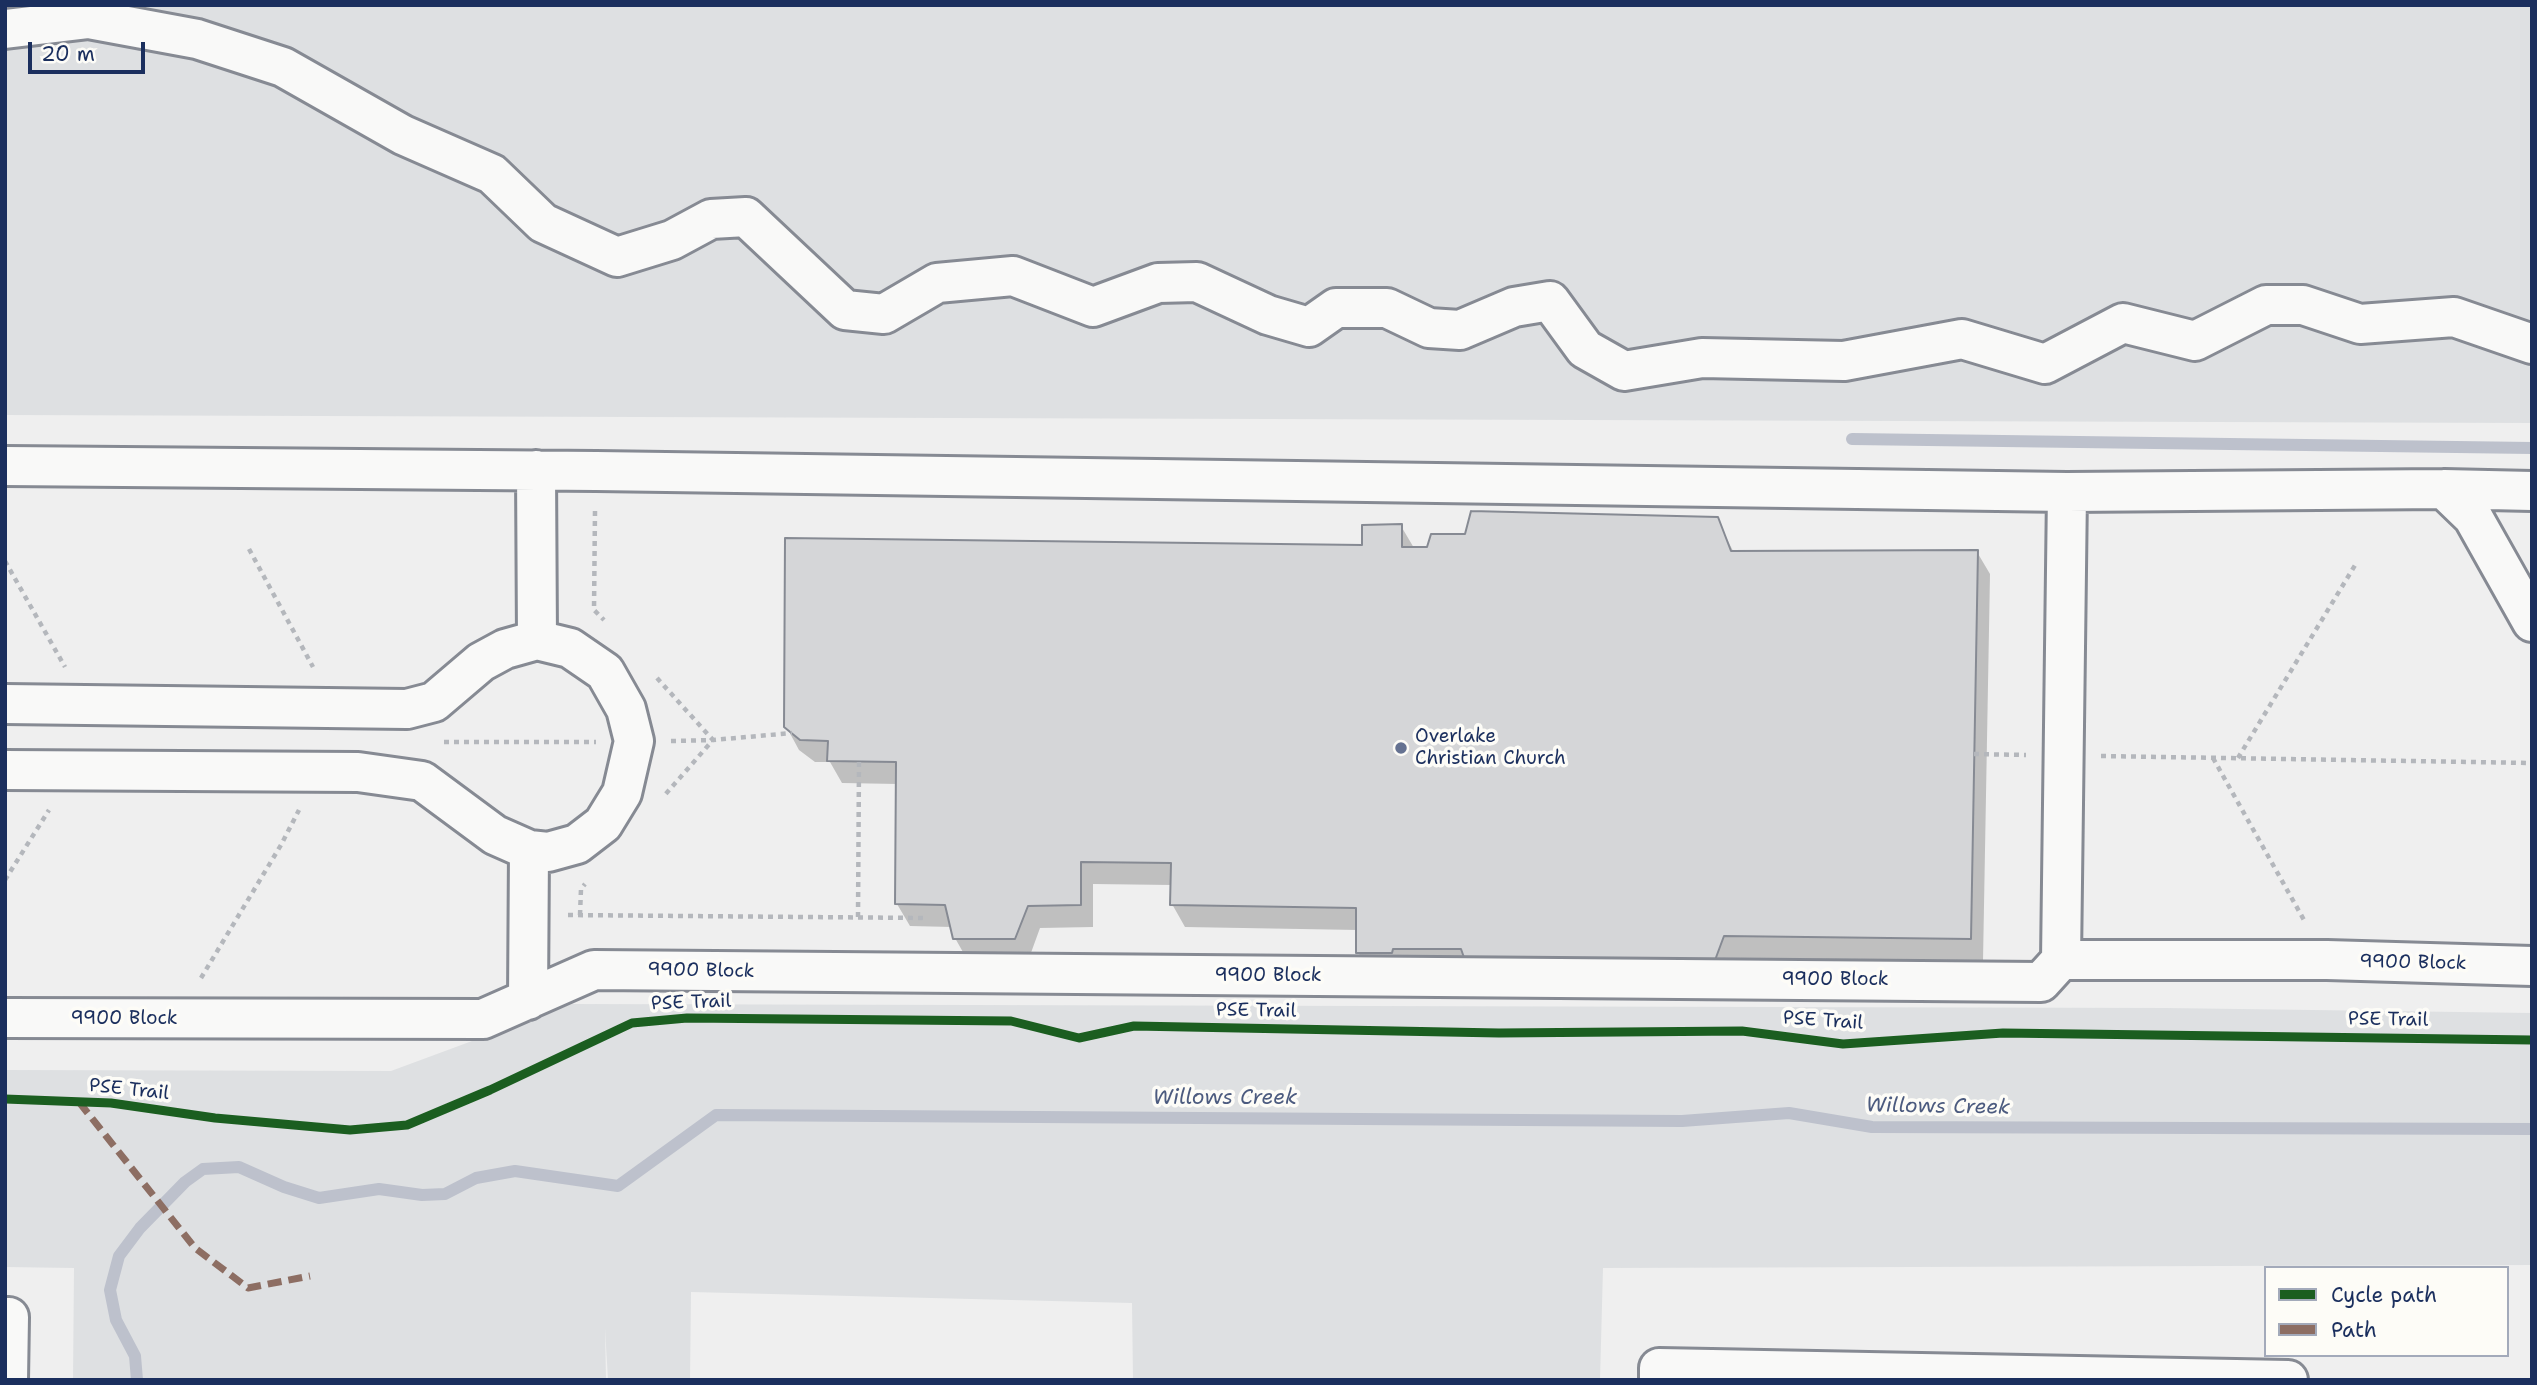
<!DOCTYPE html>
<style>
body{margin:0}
#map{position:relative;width:2537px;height:1385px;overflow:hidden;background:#efefef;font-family:"Shantell Sans",sans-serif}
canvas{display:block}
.frame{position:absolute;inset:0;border:7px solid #1b2f5e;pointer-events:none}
.legend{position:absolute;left:2264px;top:1266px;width:245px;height:91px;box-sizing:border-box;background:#fdfcf7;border:2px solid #a3aaba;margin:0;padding:9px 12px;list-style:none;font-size:21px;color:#1b2f5e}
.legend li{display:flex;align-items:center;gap:14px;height:35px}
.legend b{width:35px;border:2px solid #a3aaba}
.scale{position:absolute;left:28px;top:42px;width:117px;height:32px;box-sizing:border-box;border:4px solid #1b2f5e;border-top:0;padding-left:9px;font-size:21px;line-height:24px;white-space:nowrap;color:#1b2f5e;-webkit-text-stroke:5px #fdfcf7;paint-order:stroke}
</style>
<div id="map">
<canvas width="2537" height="1385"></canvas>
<div class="frame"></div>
<ul class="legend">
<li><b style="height:9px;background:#1b5e20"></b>Cycle path</li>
<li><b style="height:9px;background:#8d6e63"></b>Path</li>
</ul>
<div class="scale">20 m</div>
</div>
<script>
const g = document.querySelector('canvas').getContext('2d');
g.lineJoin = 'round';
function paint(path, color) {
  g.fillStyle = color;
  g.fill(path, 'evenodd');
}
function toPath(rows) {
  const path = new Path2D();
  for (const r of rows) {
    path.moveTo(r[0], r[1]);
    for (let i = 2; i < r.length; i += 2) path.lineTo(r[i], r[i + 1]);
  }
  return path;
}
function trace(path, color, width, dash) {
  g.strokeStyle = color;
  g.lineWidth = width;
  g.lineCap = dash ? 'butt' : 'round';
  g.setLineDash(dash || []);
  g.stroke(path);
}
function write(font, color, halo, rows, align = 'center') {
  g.font = font + ' "Shantell Sans",sans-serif';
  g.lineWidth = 7;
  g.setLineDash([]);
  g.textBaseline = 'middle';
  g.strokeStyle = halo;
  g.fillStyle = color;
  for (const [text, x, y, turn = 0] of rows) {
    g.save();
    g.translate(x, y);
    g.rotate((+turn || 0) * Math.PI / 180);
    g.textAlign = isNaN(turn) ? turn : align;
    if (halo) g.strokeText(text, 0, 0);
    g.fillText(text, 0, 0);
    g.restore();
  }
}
const green = toPath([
 [5,5,2532,5,2532,423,5,415],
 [572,1004,2166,1008,2532,1013,2532,1265,1603,1268,1600,1380,1133,1380,1132,1303,691,1292,690,1380,608,1380,605,1328,606,1380,73,1380,74,1268,5,1267,5,1070,391,1071]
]);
const shadow = toPath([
 [1717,519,1734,553,1977,552,1990,574,1983,961,1737,958,1724,993,1371,975,1358,952,1358,930,1185,927,1172,904,1172,885,1093,884,1093,927,1040,928,1028,961,968,961,955,938,952,927,910,926,897,904,898,784,842,783,830,762,815,762,799,750,786,726,1364,546,1401,526,1414,548,1428,548,1466,536]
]);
const stream = toPath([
 [1852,439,2532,448],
 [137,1380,135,1356,116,1320,110,1290,119,1256,140,1228,185,1182,203,1169,239,1167,284,1187,319,1198,379,1189,422,1195,445,1194,476,1178,515,1171,618,1186,716,1115,1682,1121,1789,1113,1872,1127,2532,1129]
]);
const building = toPath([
 [1471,511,1718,517,1731,551,1978,550,1971,939,1724,936,1711,971,1468,969,1461,949,1393,949,1392,953,1356,953,1356,908,1170,905,1171,863,1081,862,1081,905,1028,906,1015,939,953,939,945,905,895,904,896,762,827,761,828,741,800,740,784,727,785,538,1362,545,1362,525,1402,524,1402,547,1427,547,1431,534,1465,534,1471,511]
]);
const path = toPath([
 [595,511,594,610,604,620],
 [249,549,313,667],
 [5,561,65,667],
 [657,678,713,740,663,797],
 [671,741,713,740,792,733],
 [444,742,596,742],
 [1974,754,2026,755],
 [2101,756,2532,763],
 [2213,758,2304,920],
 [2238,758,2357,562],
 [5,880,49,810],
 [568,915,924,918],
 [580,915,581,889,585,884],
 [858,917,859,762],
 [201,978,281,845,299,810]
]);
const minor = toPath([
 [5,29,89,19,197,39,283,67,403,135,492,174,543,223,617,257,672,240,711,219,746,217,845,310,884,314,937,283,1013,276,1093,307,1158,283,1197,282,1268,315,1309,327,1336,308,1387,308,1429,328,1460,330,1514,307,1550,301,1585,349,1624,371,1702,358,1844,361,1962,339,2045,364,2123,323,2195,341,2266,305,2303,305,2360,324,2454,317,2532,344],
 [5,466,596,471,2067,492,2444,489,2532,491],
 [536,470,537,640],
 [2444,489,2473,517,2532,622],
 [5,704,407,709,434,702,481,662,505,649,537,640,570,648,605,672,626,709,634,741,622,793,603,824,577,844,548,852,529,850,495,835,422,781,358,772,5,770],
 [2061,960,2067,492],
 [528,1000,529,850],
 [5,1018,483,1019,594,970,2041,982,2061,960,2327,960,2532,966],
 [5,1317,9,1317,8,1380],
 [1659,1380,1659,1368,2288,1380]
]);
const quiet = toPath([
 [79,1102,195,1248,248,1288,310,1276]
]);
const cycleway = toPath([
 [5,1099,111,1103,215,1118,350,1130,407,1125,490,1090,632,1023,687,1018,1011,1021,1079,1038,1134,1026,1499,1033,1742,1031,1843,1044,2003,1033,2532,1040]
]);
const markers = [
 [1401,748,7,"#657291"]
];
const poiNames = [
 ["Overlake",1415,737],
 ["Christian Church",1415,759]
];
const streetNames = [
 ["9900 Block",2413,963,1],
 ["9900 Block",701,971,1],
 ["9900 Block",1268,976],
 ["9900 Block",1835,980],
 ["PSE Trail",691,1003,-2],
 ["PSE Trail",1256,1011,1],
 ["9900 Block",124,1019],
 ["PSE Trail",2388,1020,1],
 ["PSE Trail",1823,1021,4],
 ["PSE Trail",129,1090,6]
];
const waterNames = [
 ["Willows Creek",1225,1099],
 ["Willows Creek",1938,1107,1]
];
paint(green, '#dee0e2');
paint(shadow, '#0003');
trace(stream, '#bdc1cc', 12);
paint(building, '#d5d6d8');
trace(building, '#868a93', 2);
trace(minor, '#868a93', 44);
trace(path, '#b4b7bc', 4.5, [5, 5]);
trace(minor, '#f9f9f8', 38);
trace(quiet, '#8d6e63', 7, [14, 7]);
trace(cycleway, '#1b5e20', 9);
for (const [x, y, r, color] of markers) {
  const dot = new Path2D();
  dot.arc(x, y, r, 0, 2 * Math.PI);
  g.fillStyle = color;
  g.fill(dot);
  trace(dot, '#fdfcf7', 2.5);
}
write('19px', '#1b2f5e', '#fdfcf7', poiNames, 'left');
write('19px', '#1b2f5e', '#fdfcf7', streetNames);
write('italic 21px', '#4c5b7f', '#fdfcf7', waterNames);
</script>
